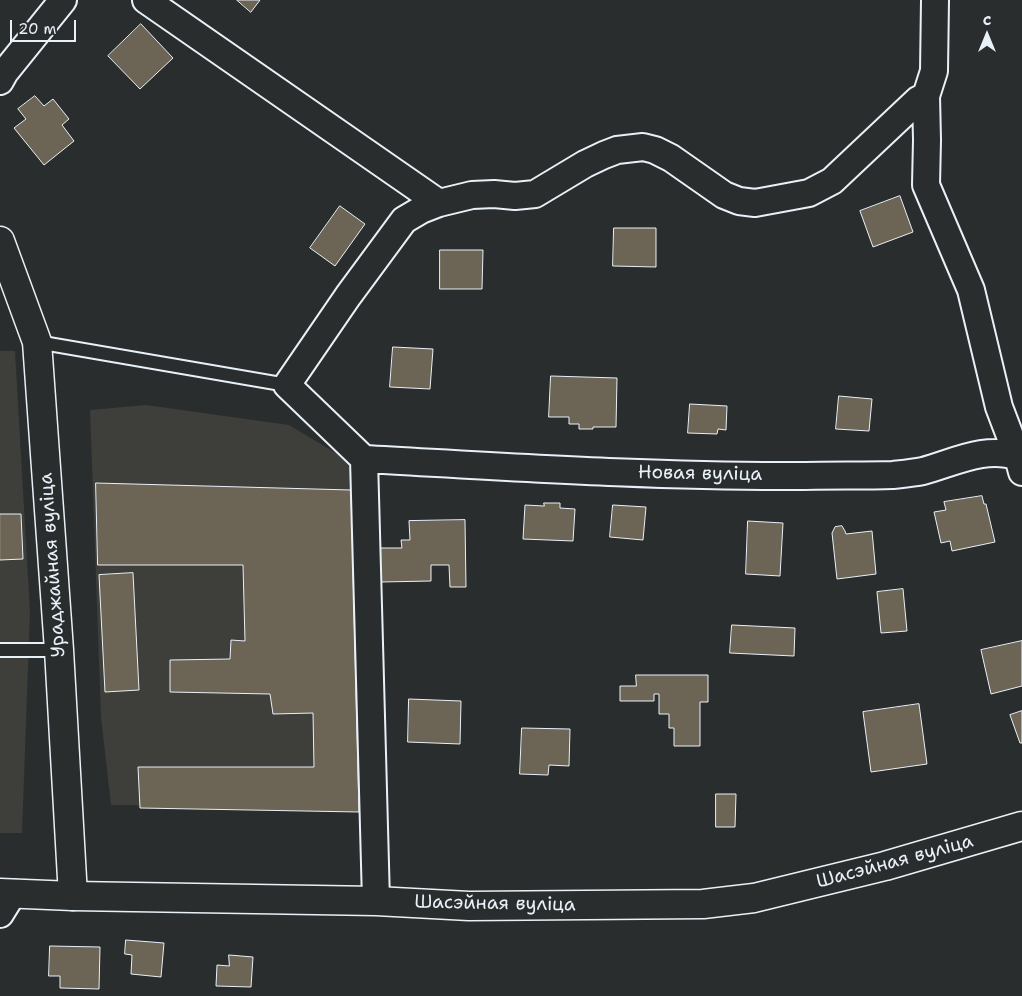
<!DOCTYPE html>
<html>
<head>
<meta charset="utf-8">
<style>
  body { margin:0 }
  #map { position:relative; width:1022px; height:996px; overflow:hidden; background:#2a2d2e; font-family:"Shantell Sans",sans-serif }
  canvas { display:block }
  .north { position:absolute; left:962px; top:10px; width:50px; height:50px; -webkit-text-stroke:4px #2a2d2e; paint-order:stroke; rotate:0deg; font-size:14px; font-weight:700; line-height:20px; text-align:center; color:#e8f1f8 }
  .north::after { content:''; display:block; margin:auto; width:18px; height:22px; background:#e8f1f8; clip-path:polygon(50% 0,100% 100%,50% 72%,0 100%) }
  .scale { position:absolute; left:10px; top:20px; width:66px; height:22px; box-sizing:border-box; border:2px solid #e8f1f8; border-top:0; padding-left:6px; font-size:15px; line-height:18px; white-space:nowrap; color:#e8f1f8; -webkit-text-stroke:4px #2a2d2e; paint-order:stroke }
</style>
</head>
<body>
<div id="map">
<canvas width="1022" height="996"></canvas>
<div class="north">С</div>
<div class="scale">20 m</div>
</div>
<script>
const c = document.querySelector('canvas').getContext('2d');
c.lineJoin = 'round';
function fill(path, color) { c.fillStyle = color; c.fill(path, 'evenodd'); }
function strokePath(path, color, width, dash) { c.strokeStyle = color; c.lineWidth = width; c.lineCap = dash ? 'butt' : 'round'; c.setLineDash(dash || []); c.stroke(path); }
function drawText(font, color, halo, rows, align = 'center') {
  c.font = font + ' "Shantell Sans",sans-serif'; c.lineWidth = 4; c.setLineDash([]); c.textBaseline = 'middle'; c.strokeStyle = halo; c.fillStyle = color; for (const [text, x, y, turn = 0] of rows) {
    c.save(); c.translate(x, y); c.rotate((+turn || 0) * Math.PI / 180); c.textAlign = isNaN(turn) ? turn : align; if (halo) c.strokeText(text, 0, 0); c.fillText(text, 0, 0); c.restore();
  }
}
fill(new Path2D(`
  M 0,351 L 15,351 L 30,612 L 22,833 L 0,833 Z
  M 146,405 L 289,425 L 361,468 L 359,808 L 111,805 L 101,717 L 90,410 Z`), '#3e3e3a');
const building = new Path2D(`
  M 237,0 L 260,0 L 251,12 Z
  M 141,24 L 173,58 L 140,89 L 108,56 Z
  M 35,96 L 44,106 L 53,99 L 69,119 L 62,125 L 74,141 L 44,165 L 14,128 L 26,119 L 18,109 Z
  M 900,196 L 913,232 L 873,247 L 860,211 Z
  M 340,206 L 365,224 L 335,266 L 310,248 Z
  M 614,228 L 656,228 L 656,267 L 613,266 Z
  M 440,250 L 483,250 L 482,289 L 440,289 Z
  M 393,347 L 433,349 L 430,389 L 390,387 Z
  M 551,376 L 617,378 L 616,427 L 593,427 L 593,429 L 579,429 L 579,424 L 569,424 L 569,417 L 549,417 Z
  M 839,396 L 872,399 L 869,431 L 836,429 Z
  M 690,404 L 727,406 L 726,430 L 718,429 L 717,434 L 688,433 Z
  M 96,483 L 351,490 L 359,812 L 140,808 L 138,767 L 314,767 L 313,713 L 273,714 L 270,694 L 170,692 L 170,660 L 230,659 L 231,640 L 245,641 L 243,565 L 98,565 Z
  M 982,496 L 984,504 L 986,504 L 995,542 L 952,551 L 950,541 L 941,543 L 934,512 L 946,510 L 944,502 Z
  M 544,503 L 560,503 L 560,508 L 575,509 L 573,541 L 523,539 L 525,505 L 544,506 Z
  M 613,505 L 646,507 L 643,540 L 610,537 Z
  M 0,514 L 21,514 L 23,559 L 0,560 Z
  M 465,520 L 466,587 L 450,587 L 449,565 L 431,565 L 431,581 L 381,582 L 380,548 L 402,548 L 401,540 L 410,540 L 409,521 Z
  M 748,521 L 783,523 L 780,576 L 746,574 Z
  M 842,526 L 845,531 L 846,534 L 872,531 L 876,574 L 837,579 L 832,533 L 835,527 Z
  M 133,573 L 139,690 L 105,692 L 99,575 Z
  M 903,589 L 907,631 L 881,633 L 877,592 Z
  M 732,625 L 795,628 L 794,656 L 730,653 Z
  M 1022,641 L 1022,686 L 991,694 L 981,650 Z
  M 636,675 L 708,675 L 708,702 L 700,702 L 700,746 L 674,746 L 674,728 L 669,728 L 669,714 L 659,714 L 659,694 L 654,694 L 654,701 L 620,701 L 620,686 L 636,686 Z
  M 409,699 L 461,701 L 460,744 L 408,742 Z
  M 919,704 L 927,764 L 871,772 L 863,712 Z
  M 1022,711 L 1022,743 L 1020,743 L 1010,715 Z
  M 522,728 L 570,729 L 569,766 L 549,765 L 548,775 L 520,774 Z
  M 716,794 L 736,794 L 735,827 L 716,827 Z
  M 126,940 L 164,943 L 161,977 L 131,974 L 132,955 L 125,954 Z
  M 50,946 L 100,947 L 99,989 L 60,988 L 60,976 L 49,976 Z
  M 229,955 L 253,957 L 251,987 L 216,986 L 217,965 L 229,966 Z`);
fill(building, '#6c6555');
strokePath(building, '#e8f1f8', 1);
const service = new Path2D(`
  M 37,342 L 287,385
  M 0,650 L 59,650`);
const minor = new Path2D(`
  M 146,0 L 439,203
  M 935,0 L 934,71 L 926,96 L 927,140 L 926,185 L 971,290 L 999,407 L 1018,457
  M 0,81 L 5,72 L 63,0
  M 364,459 C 510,467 656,477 802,476 C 832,475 863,476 893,475 C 902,474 913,473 923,471 C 953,463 986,445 1018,457 L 1022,472
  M 376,901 L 364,459 L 287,385 L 348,296 L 404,220 L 421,210 L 439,203 L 472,195 L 494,194 L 515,196 L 535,194 L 585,164 L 604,155 L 617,150 L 643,147 L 655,150 L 671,158 L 724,195 L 739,201 L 755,203 L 809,193 L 832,181 L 918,100 L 926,96
  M 0,914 L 13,893`);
const tertiary = new Path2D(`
  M 0,241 L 37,342 L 59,650 L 73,896`);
const secondary = new Path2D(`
  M 0,893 L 73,896 L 376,901 L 469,906 L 703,904 L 754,898 L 885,866 L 1022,826`);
strokePath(service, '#e8f1f8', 16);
strokePath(minor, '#e8f1f8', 30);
strokePath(tertiary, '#e8f1f8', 31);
strokePath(secondary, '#e8f1f8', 31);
strokePath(service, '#2a2d2e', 12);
strokePath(minor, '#2a2d2e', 26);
strokePath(tertiary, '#2a2d2e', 28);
strokePath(secondary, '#2a2d2e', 28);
drawText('19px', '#e8f1f8', '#2a2d2e', [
  ["Новая вуліца",700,474,1],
  ["Ураджайная вуліца",53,565,-94],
  ["Шасэйная вуліца",895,862,-15],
  ["Шасэйная вуліца",495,904,1]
]);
</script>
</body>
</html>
